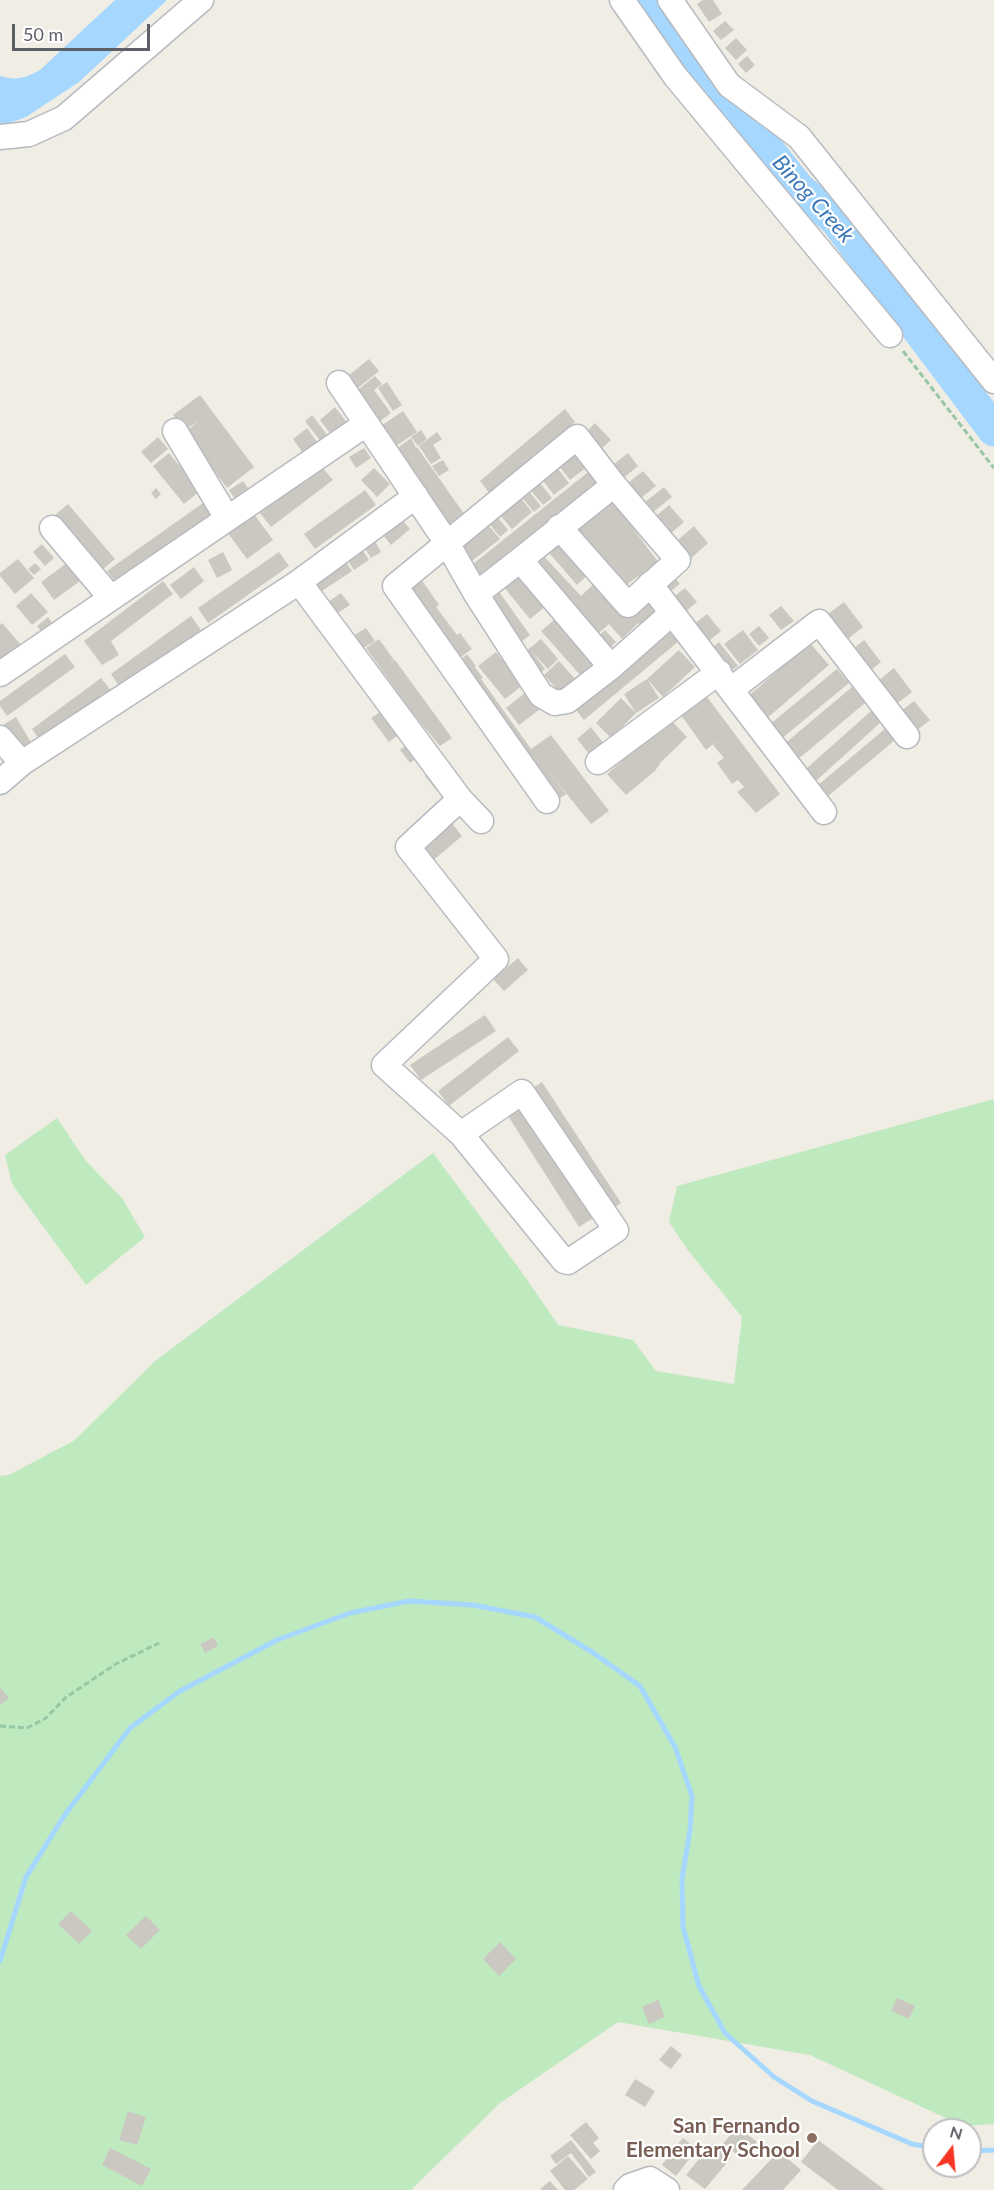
<!DOCTYPE html>
<html>
<head>
<meta charset="utf-8">
<style>
  body { margin:0 }
  #map { position:relative; width:994px; height:2190px; overflow:hidden; background:#f0ede4; font-family:Lato,sans-serif }
  canvas { display:block }
  .north { position:absolute; left:922px; top:2118px; width:60px; height:60px; box-sizing:border-box; background:#fff; border:2px solid #bebfc2; border-radius:50%; rotate:16deg; font-size:16px; font-weight:700; line-height:24px; text-align:center; color:#5c6066 }
  .north::after { content:''; display:block; margin:auto; width:21px; height:27px; background:#f63624; clip-path:polygon(50% 0,100% 100%,50% 72%,0 100%) }
  .scale { position:absolute; left:12px; top:24px; width:138px; height:27px; box-sizing:border-box; border:3px solid #5c6066; border-top:0; padding-left:8px; font-size:18px; line-height:21px; white-space:nowrap; color:#5c6066; -webkit-text-stroke:4px #fff; paint-order:stroke }
</style>
</head>
<body>
<div id="map">
<canvas width="994" height="2190"></canvas>
<div class="north">N</div>
<div class="scale">50 m</div>
</div>
<script>
const c = document.querySelector('canvas').getContext('2d');
c.lineJoin = 'round';
function fill(path, color) { c.fillStyle = color; c.fill(path, 'evenodd'); }
function strokePath(path, color, width, dash) { c.strokeStyle = color; c.lineWidth = width; c.lineCap = dash ? 'butt' : 'round'; c.setLineDash(dash || []); c.stroke(path); }
function drawText(font, color, halo, rows, align = 'center') {
  c.font = font + ' Lato,sans-serif'; c.lineWidth = 4.5; c.setLineDash([]); c.textBaseline = 'middle'; c.strokeStyle = halo; c.fillStyle = color; for (const [text, x, y, turn = 0] of rows) {
    c.save(); c.translate(x, y); c.rotate((+turn || 0) * Math.PI / 180); c.textAlign = isNaN(turn) ? turn : align; if (halo) c.strokeText(text, 0, 0); c.fillText(text, 0, 0); c.restore();
  }
}
fill(new Path2D(`
  M 994,1099 L 994,2124 L 963,2126 L 810,2055 L 618,2022 L 500,2103 L 411,2190 L 0,2190 L 0,1476 L 9,1475 L 75,1440 L 155,1361 L 433,1153 L 521,1271 L 558,1325 L 633,1340 L 656,1371 L 734,1384 L 742,1317 L 687,1249 L 669,1222 L 677,1186 Z
  M 57,1118 L 85,1160 L 122,1198 L 145,1237 L 86,1285 L 12,1184 L 5,1155 Z`), '#bfe9bf');
fill(new Path2D(`
  M 115,0 L 167,0 L 79,82 L 26,117 L 7,124 L 0,124 L 0,76 C 16,81 26,78 40,70 Z`), '#a5d7ff');
strokePath(new Path2D(`
  M 0,1961 L 26,1877 L 64,1816 L 130,1728 L 180,1691 L 277,1640 L 350,1613 L 409,1601 L 473,1605 L 535,1617 L 592,1652 L 640,1686 L 675,1747 L 692,1796 L 690,1830 L 682,1879 L 683,1927 L 699,1986 L 725,2033 L 774,2077 L 812,2101 L 912,2144 L 934,2148
  M 970,2151 L 994,2150`), '#a5d7ff', 5);
strokePath(new Path2D(`
  M 650,0 L 798,188 L 836,220 L 994,430`), '#a5d7ff', 33);
fill(new Path2D(`
  M 703,0 L 713,0 L 722,14 L 709,22 L 697,4 Z
  M 725,21 L 734,30 L 721,40 L 713,31 Z
  M 736,38 L 747,50 L 736,60 L 725,48 Z
  M 747,56 L 755,65 L 746,73 L 738,64 Z
  M 369,359 L 379,371 L 353,392 L 343,380 Z
  M 375,376 L 382,384 L 374,390 L 391,413 L 375,425 L 354,393 Z
  M 387,382 L 402,405 L 393,411 L 378,388 Z
  M 200,395 L 254,467 L 227,488 L 186,432 L 198,421 L 185,430 L 173,415 Z
  M 335,407 L 348,424 L 332,436 L 320,420 Z
  M 565,409 L 575,422 L 490,494 L 480,481 Z
  M 403,411 L 417,432 L 388,451 L 375,430 Z
  M 312,415 L 328,436 L 321,442 L 305,421 Z
  M 595,423 L 611,440 L 600,450 L 585,433 Z
  M 307,428 L 317,442 L 303,453 L 293,439 Z
  M 421,430 L 427,439 L 418,446 L 411,437 Z
  M 437,432 L 442,439 L 433,445 L 441,458 L 431,464 L 419,446 Z
  M 158,437 L 168,449 L 151,463 L 141,452 Z
  M 411,438 L 416,448 L 417,447 L 467,518 L 451,529 L 395,450 Z
  M 364,448 L 371,458 L 356,468 L 349,457 Z
  M 573,450 L 587,467 L 570,480 L 557,463 Z
  M 169,453 L 200,491 L 184,504 L 153,466 Z
  M 628,453 L 638,466 L 620,481 L 609,468 Z
  M 443,460 L 449,470 L 439,476 L 432,466 Z
  M 555,465 L 569,483 L 554,495 L 540,477 Z
  M 322,467 L 333,480 L 271,527 L 260,513 Z
  M 374,468 L 390,484 L 377,497 L 361,480 Z
  M 592,469 L 602,482 L 479,580 L 468,568 Z
  M 643,471 L 656,486 L 641,498 L 629,482 Z
  M 536,478 L 552,498 L 543,505 L 527,486 Z
  M 243,481 L 250,491 L 236,500 L 229,490 Z
  M 664,487 L 672,497 L 648,516 L 640,506 Z
  M 156,488 L 161,494 L 156,499 L 151,493 Z
  M 527,489 L 541,506 L 534,512 L 520,495 Z
  M 365,490 L 376,505 L 315,549 L 304,534 Z
  M 520,497 L 532,512 L 512,529 L 499,514 Z
  M 610,497 L 658,562 L 619,590 L 571,526 Z
  M 203,503 L 212,516 L 117,584 L 107,571 Z
  M 68,504 L 115,559 L 102,570 L 55,515 Z
  M 669,505 L 684,522 L 664,539 L 649,522 Z
  M 253,513 L 273,540 L 247,559 L 227,532 Z
  M 496,515 L 508,530 L 500,537 L 488,522 Z
  M 399,516 L 410,529 L 391,545 L 380,531 Z
  M 489,526 L 500,539 L 468,564 L 457,551 Z
  M 694,526 L 708,543 L 687,562 L 672,545 Z
  M 557,534 L 592,571 L 577,585 L 544,547 Z
  M 372,536 L 381,552 L 371,558 L 361,542 Z
  M 358,543 L 369,560 L 354,570 L 343,552 Z
  M 42,544 L 54,558 L 45,566 L 33,552 Z
  M 537,549 L 581,596 L 597,581 L 644,595 L 660,613 L 644,629 L 638,623 L 622,639 L 609,624 L 593,638 L 533,570 Z
  M 223,552 L 232,570 L 217,578 L 208,560 Z
  M 279,552 L 289,566 L 208,623 L 198,608 Z
  M 341,555 L 352,571 L 319,593 L 308,577 Z
  M 18,559 L 34,578 L 15,594 L 0,576 L 0,573 Z
  M 35,563 L 41,569 L 34,575 L 28,569 Z
  M 67,563 L 80,581 L 54,600 L 41,582 Z
  M 194,567 L 204,581 L 181,599 L 170,585 Z
  M 519,573 L 546,606 L 530,619 L 503,586 Z
  M 671,573 L 680,584 L 663,597 Z
  M 421,579 L 439,605 L 436,607 L 457,635 L 460,633 L 472,649 L 455,661 L 404,591 Z
  M 163,581 L 173,594 L 111,641 L 119,655 L 102,665 L 84,641 Z
  M 685,588 L 697,602 L 680,616 L 668,601 Z
  M 497,589 L 530,635 L 518,644 L 486,597 Z
  M 31,593 L 48,612 L 32,625 L 16,606 Z
  M 341,593 L 350,605 L 336,614 L 328,602 Z
  M 844,602 L 863,627 L 844,642 L 824,617 Z
  M 781,606 L 794,621 L 781,630 L 769,615 Z
  M 707,614 L 721,631 L 704,645 L 690,627 Z
  M 191,616 L 201,630 L 121,689 L 111,674 Z
  M 48,617 L 56,628 L 45,637 L 37,626 Z
  M 554,620 L 595,666 L 582,677 L 541,631 Z
  M 2,623 L 23,647 L 0,666 L 0,625 Z
  M 667,626 L 679,641 L 584,720 L 572,705 Z
  M 759,626 L 769,638 L 759,646 L 749,634 Z
  M 366,628 L 375,641 L 362,649 L 353,636 Z
  M 605,630 L 616,642 L 604,654 L 592,642 Z
  M 743,630 L 758,650 L 740,664 L 724,644 Z
  M 379,639 L 394,660 L 389,664 L 395,660 L 452,738 L 440,746 L 414,715 L 366,648 Z
  M 541,639 L 558,659 L 548,669 L 532,652 L 545,669 L 536,677 L 520,656 Z
  M 864,640 L 881,662 L 865,675 L 848,653 Z
  M 719,642 L 738,666 L 727,673 L 709,650 Z
  M 810,643 L 829,665 L 765,720 L 746,698 Z
  M 679,650 L 695,667 L 663,697 L 647,679 Z
  M 496,652 L 523,685 L 505,699 L 478,666 Z
  M 65,654 L 75,667 L 7,716 L 0,706 L 0,701 Z
  M 467,654 L 476,666 L 475,667 L 483,678 L 481,679 L 531,749 L 551,735 L 609,811 L 591,824 L 549,772 L 566,794 L 552,804 L 455,665 Z
  M 559,661 L 576,680 L 561,694 L 544,675 Z
  M 894,668 L 912,692 L 895,705 L 877,682 Z
  M 837,669 L 849,683 L 781,739 L 769,725 Z
  M 101,678 L 113,693 L 43,744 L 32,729 Z
  M 647,679 L 659,698 L 636,713 L 611,738 L 596,723 L 621,698 L 636,713 L 624,694 Z
  M 852,687 L 865,703 L 796,761 L 783,745 Z
  M 526,692 L 540,709 L 519,725 L 506,708 Z
  M 704,693 L 780,794 L 756,813 L 737,792 L 744,787 L 738,780 L 732,784 L 717,763 L 724,758 L 713,745 L 720,739 L 706,750 L 678,711 Z
  M 914,701 L 930,720 L 916,731 L 901,711 Z
  M 871,711 L 881,722 L 816,781 L 806,769 Z
  M 380,712 L 398,735 L 389,742 L 371,718 Z
  M 16,717 L 32,744 L 19,752 L 3,725 Z
  M 670,719 L 687,737 L 661,762 L 655,771 L 626,795 L 607,774 Z
  M 591,727 L 604,744 L 590,755 L 577,739 Z
  M 886,728 L 895,740 L 827,797 L 817,786 Z
  M 409,743 L 419,756 L 410,763 L 400,750 Z
  M 433,768 L 446,784 L 437,791 L 425,776 Z
  M 451,822 L 462,836 L 430,863 L 418,849 Z
  M 518,958 L 528,970 L 504,991 L 493,979 Z
  M 485,1015 L 496,1031 L 421,1080 L 410,1065 Z
  M 508,1037 L 519,1051 L 449,1106 L 438,1091 Z
  M 542,1082 L 621,1203 L 609,1211 L 530,1090 Z
  M 521,1096 L 598,1215 L 579,1227 L 503,1108 Z
  M 214,1637 L 218,1646 L 205,1653 L 200,1644 Z
  M 0,1687 L 9,1698 L 0,1705 Z
  M 71,1911 L 92,1931 L 79,1944 L 58,1924 Z
  M 146,1916 L 160,1930 L 141,1949 L 126,1935 Z
  M 500,1942 L 516,1959 L 499,1976 L 483,1959 Z
  M 897,1998 L 915,2006 L 909,2019 L 891,2011 Z
  M 658,2000 L 665,2017 L 649,2024 L 642,2007 Z
  M 671,2046 L 682,2055 L 671,2069 L 659,2060 Z
  M 635,2079 L 655,2091 L 645,2107 L 625,2095 Z
  M 128,2111 L 146,2117 L 137,2145 L 119,2140 Z
  M 586,2122 L 599,2138 L 593,2143 L 600,2151 L 591,2159 L 570,2135 Z
  M 737,2126 L 757,2142 L 743,2159 L 723,2144 Z
  M 683,2138 L 697,2149 L 676,2176 L 662,2165 Z
  M 571,2140 L 596,2172 L 589,2177 L 571,2153 L 556,2164 L 550,2156 Z
  M 818,2140 L 885,2190 L 838,2190 L 801,2162 Z
  M 712,2143 L 731,2158 L 705,2189 L 686,2175 Z
  M 110,2148 L 151,2169 L 142,2186 L 102,2165 Z
  M 779,2151 L 801,2170 L 783,2190 L 742,2190 Z
  M 568,2156 L 588,2179 L 574,2190 L 565,2190 L 550,2171 Z
  M 550,2181 L 558,2190 L 542,2190 L 540,2189 Z`), '#cbc8c1');
const minor = new Path2D(`
  M 622,0 L 675,76 L 890,335
  M 670,0 L 729,85 L 799,137 L 994,381
  M 0,137 L 29,134 L 64,118 L 201,0
  M 339,383 L 447,543 L 476,594 L 541,695 L 555,703 L 567,701 L 611,667 L 671,614
  M 175,431 L 227,518
  M 52,528 L 111,598
  M 521,561 L 611,667
  M 299,582 L 460,799 L 481,821
  M 650,584 L 824,812
  M 476,594 C 523,559 568,521 614,485
  M 0,674 L 366,424
  M 732,689 L 819,622 L 907,736
  M 0,738 L 22,763 L 299,582 L 416,496
  M 598,762 L 719,672
  M 0,782 L 22,763
  M 460,799 L 408,847 L 496,959 L 384,1065 L 461,1134 L 522,1092 L 616,1230 L 568,1262 L 564,1261 L 461,1134
  M 547,801 L 395,586 L 577,437 L 614,485 L 678,560 L 628,605 L 559,527
  M 626,2190 L 630,2186 L 650,2179 L 667,2190`);
strokePath(minor, '#b7babf', 27);
strokePath(new Path2D(`
  M 903,351 L 994,468
  M 0,1726 L 27,1728 L 46,1718 L 65,1698 L 116,1664 L 159,1643`), '#96c8a5', 3, [6, 3]);
strokePath(minor, '#fff', 24);
for (const [x, y, r, color] of [
  [812,2138,6,"#8d6e63"]
]) { const dot = new Path2D(); dot.arc(x, y, r, 0, 2 * Math.PI); c.fillStyle = color; c.fill(dot); strokePath(dot, '#fff', 2); }
drawText('bold 21px', '#785e54', '#fff', [
  ["San Fernando",800,2126],
  ["Elementary School",800,2150]
], 'right');
drawText('italic 22px', '#3a77b9', '#fff', [
  ["Binog Creek",813,199,48]
]);
</script>
</body>
</html>
